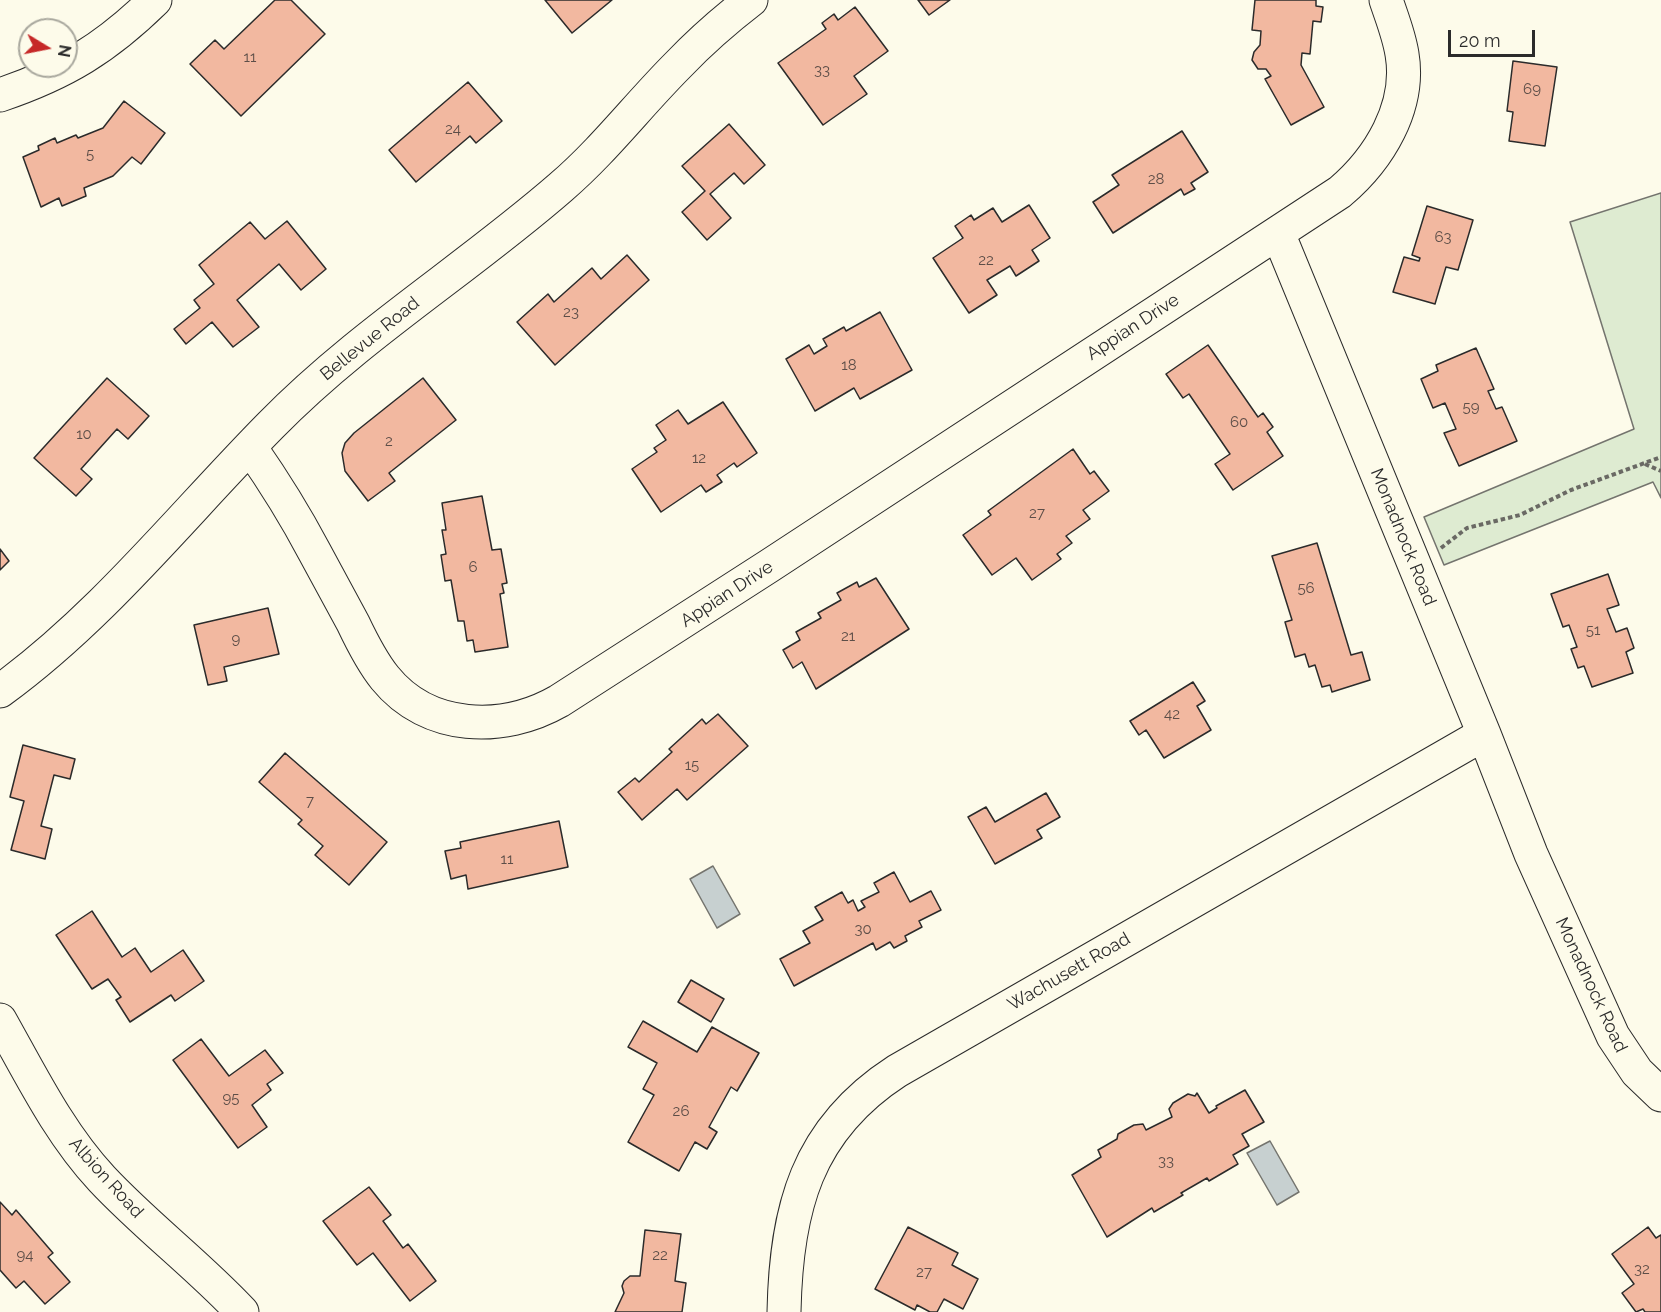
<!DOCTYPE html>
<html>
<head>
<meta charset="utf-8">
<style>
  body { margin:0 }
  #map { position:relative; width:1661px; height:1312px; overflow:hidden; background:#fdfbea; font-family:Raleway,sans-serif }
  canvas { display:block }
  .north { position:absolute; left:18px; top:18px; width:60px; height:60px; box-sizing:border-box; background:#fdfbea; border:2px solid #a9a89e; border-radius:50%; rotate:100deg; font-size:16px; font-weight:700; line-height:24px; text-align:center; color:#2b2b2b }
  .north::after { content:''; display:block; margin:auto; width:21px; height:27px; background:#c62828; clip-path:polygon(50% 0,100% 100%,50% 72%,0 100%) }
  .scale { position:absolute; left:1448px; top:30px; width:87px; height:27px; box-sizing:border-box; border:3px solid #2b2b2b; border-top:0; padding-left:8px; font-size:18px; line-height:21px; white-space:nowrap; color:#2b2b2b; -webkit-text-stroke:4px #fdfbea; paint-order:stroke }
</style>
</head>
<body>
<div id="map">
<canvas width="1661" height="1312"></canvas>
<div class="north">N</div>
<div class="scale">20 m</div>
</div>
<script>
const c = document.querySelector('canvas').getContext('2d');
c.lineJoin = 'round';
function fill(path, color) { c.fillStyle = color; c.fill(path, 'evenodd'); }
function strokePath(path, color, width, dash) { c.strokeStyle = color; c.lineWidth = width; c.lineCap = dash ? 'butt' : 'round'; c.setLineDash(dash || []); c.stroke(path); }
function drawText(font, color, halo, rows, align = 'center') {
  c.font = font + ' Raleway,sans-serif'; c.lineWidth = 4.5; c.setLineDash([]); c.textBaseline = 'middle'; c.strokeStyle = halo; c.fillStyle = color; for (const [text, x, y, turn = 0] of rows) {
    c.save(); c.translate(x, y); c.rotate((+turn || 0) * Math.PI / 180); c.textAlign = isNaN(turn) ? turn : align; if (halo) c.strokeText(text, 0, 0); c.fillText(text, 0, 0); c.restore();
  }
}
const green = new Path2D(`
  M 1661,193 L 1661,498 L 1653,482 L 1444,565 L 1424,517 L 1634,429 L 1570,222 Z`);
fill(green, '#deebd1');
strokePath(green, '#74746e', 1.5);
const water = new Path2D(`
  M 713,866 L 740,914 L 717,928 L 690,879 Z
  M 1270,1141 L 1299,1192 L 1277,1205 L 1247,1153 Z`);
fill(water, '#c7d0d0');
strokePath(water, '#74746e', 1.5);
const building = new Path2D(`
  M 275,0 L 291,0 L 325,34 L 241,116 L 190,64 L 215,40 L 224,49 Z
  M 545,0 L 612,0 L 572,33 Z
  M 918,0 L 950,0 L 929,15 Z
  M 1255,0 L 1316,0 L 1316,6 L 1323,7 L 1321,22 L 1313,21 L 1310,54 L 1302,53 L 1301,65 L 1324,107 L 1291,125 L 1265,79 L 1271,76 L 1266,69 L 1258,69 L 1252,60 L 1254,52 L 1260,45 L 1261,31 L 1252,30 Z
  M 855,7 L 888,51 L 854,76 L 867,94 L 823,125 L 778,63 L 826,29 L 822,23 L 834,14 L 838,20 Z
  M 1513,61 L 1557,67 L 1545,146 L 1509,141 L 1513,112 L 1507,111 Z
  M 468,82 L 502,121 L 476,143 L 470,136 L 416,182 L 389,150 Z
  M 124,101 L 165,133 L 141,164 L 132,157 L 113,176 L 84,188 L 86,196 L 62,206 L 59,198 L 41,207 L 23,157 L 39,150 L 38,146 L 55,138 L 57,143 L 76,135 L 78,138 L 103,128 Z
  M 729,124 L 765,165 L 744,184 L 734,173 L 710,194 L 731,218 L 707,240 L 682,212 L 705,191 L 682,166 Z
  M 1182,131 L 1208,172 L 1191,183 L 1195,189 L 1184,195 L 1181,189 L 1113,233 L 1093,202 L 1119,185 L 1112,175 Z
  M 1029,205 L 1050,238 L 1032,250 L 1039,261 L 1016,276 L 1010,266 L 987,280 L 997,295 L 969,313 L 933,258 L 963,238 L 955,226 L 971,215 L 974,220 L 993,208 L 1002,222 Z
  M 1427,206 L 1473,220 L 1458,270 L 1446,267 L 1435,304 L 1393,292 L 1404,257 L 1419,261 L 1420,258 L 1412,255 Z
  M 287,221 L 326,269 L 301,290 L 279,264 L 237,300 L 259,327 L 233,347 L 212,322 L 186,344 L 174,329 L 200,308 L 194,300 L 214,284 L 199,265 L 250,222 L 265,239 Z
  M 627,255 L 649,280 L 555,365 L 517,322 L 548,294 L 554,302 L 592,268 L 601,279 Z
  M 880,312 L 912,370 L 860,399 L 854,388 L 815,411 L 786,359 L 809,345 L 814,354 L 827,346 L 823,339 L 844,327 L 846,331 Z
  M 1208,345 L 1258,417 L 1263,413 L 1273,427 L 1267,432 L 1283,456 L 1233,490 L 1215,464 L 1230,454 L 1189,394 L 1183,398 L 1166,374 Z
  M 1476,348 L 1494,389 L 1488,391 L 1496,409 L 1502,407 L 1517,441 L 1459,466 L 1444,433 L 1456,429 L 1445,403 L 1433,408 L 1421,379 L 1438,371 L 1436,365 Z
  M 107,378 L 149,416 L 128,439 L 117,429 L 81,469 L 92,479 L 76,496 L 34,458 Z
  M 423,378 L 456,420 L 389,473 L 395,481 L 368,501 L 345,471 L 342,453 L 345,443 L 354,433 Z
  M 723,402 L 757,453 L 737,467 L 734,463 L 717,475 L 722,482 L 706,492 L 701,485 L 661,512 L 632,469 L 657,452 L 654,448 L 666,440 L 656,425 L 678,410 L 688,424 Z
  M 1073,449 L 1090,474 L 1094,471 L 1109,491 L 1083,510 L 1090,519 L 1066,536 L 1072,543 L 1057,554 L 1061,559 L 1032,580 L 1016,558 L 992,575 L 963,535 L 991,515 L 988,511 Z
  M 482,496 L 492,550 L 501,549 L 507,583 L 502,584 L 504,593 L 500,594 L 508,647 L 475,652 L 473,640 L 467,641 L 464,621 L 458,621 L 451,580 L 445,581 L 441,555 L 446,554 L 442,530 L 446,530 L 442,503 Z
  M 1317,543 L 1351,655 L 1362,652 L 1370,680 L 1332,692 L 1330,685 L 1322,687 L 1315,665 L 1309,667 L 1305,654 L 1295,657 L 1285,622 L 1292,620 L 1272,556 Z
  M 0,549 L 9,561 L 0,570 Z
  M 1608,574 L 1619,605 L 1607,609 L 1616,632 L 1627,628 L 1634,648 L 1626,652 L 1633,673 L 1592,687 L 1584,666 L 1578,668 L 1571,649 L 1577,647 L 1569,625 L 1563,627 L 1551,594 Z
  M 876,578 L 909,629 L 816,689 L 802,662 L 793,668 L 783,650 L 800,640 L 796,632 L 821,618 L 818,613 L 841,600 L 837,593 L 857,582 L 859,587 Z
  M 268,608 L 279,654 L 224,667 L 227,681 L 208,685 L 194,625 Z
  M 1193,682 L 1205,701 L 1197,706 L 1211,730 L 1164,758 L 1146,730 L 1139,735 L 1130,721 Z
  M 718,714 L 748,746 L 687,800 L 677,789 L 642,820 L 618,792 L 635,778 L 639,782 L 672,752 L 669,749 L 702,719 L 706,724 Z
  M 23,745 L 75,759 L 70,779 L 54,775 L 41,826 L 52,829 L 45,859 L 11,850 L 24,801 L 10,797 Z
  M 285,753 L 387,842 L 349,885 L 315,855 L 323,846 L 298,824 L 302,820 L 259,782 Z
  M 1046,793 L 1060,817 L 1037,830 L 1042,838 L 995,864 L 968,817 L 986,807 L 995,822 Z
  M 559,821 L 568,867 L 468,889 L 466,875 L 451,879 L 445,851 L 461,848 L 460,842 Z
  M 894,872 L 910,902 L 931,891 L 941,910 L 919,921 L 922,927 L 905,936 L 907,941 L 894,948 L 890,942 L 876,950 L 873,943 L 794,986 L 780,959 L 810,943 L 803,931 L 823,920 L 815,907 L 842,892 L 848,903 L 853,900 L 858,911 L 865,907 L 861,901 L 879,892 L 874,883 Z
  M 92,911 L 122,957 L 135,948 L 151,972 L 183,950 L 204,981 L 175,1001 L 171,995 L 130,1022 L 116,1000 L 121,997 L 108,979 L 92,989 L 56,935 Z
  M 691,980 L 724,999 L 711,1022 L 678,1002 Z
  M 643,1021 L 697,1052 L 712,1027 L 759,1053 L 737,1091 L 731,1087 L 709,1127 L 717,1132 L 707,1149 L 695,1142 L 679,1171 L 628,1142 L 654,1095 L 643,1089 L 657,1063 L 628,1047 Z
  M 201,1039 L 229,1076 L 265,1050 L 283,1073 L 267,1084 L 271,1090 L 252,1105 L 267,1127 L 238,1148 L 173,1060 Z
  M 1245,1090 L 1264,1122 L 1242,1134 L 1249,1146 L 1233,1155 L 1238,1164 L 1209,1181 L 1207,1178 L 1181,1193 L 1183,1195 L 1154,1212 L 1152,1208 L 1107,1237 L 1072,1175 L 1101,1157 L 1098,1150 L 1117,1139 L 1118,1134 L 1134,1125 L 1143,1124 L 1146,1130 L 1172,1117 L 1169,1109 L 1173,1103 L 1188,1094 L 1195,1096 L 1197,1093 L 1209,1113 L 1217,1108 L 1216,1106 Z
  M 369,1187 L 391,1215 L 383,1221 L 403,1248 L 408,1244 L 436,1281 L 410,1301 L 373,1253 L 357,1265 L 323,1221 Z
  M 0,1202 L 12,1215 L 16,1210 L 53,1253 L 48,1257 L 70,1282 L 45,1304 L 24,1281 L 16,1288 L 0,1270 Z
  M 908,1227 L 958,1253 L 952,1265 L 978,1279 L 963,1309 L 944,1299 L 937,1312 L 930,1312 L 917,1305 L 915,1310 L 875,1289 Z
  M 1648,1227 L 1656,1238 L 1661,1235 L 1661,1312 L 1645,1312 L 1643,1309 L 1636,1312 L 1622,1293 L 1634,1284 L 1612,1254 Z
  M 645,1230 L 681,1234 L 675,1281 L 686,1283 L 682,1312 L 615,1312 L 624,1293 L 622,1286 L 624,1281 L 630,1276 L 640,1276 Z`);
fill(building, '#f2b8a0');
strokePath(building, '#2b2b2b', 1.5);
const minor = new Path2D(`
  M 0,95 C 65,73 106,48 155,0
  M 1278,233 L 1484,734 L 1531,854 L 1613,1036 L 1637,1072 L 1661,1095
  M 250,447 C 273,480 295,515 314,551 C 327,575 340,599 353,623 C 362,642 372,662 385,678 C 428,731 503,733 559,701 L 769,566 L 1340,192 C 1379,159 1411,107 1402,54 C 1399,35 1392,18 1386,0
  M 0,691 C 103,616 182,515 271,425 C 359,335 467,269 561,187 C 604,150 638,105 678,65 C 701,41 725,20 751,0
  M 0,1020 C 31,1075 59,1133 102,1179 C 146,1226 198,1265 242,1312
  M 784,1312 C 786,1210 806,1130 897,1071 L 1484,734`);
strokePath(minor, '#2b2b2b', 35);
strokePath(new Path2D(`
  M 1645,464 L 1661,471
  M 1441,548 L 1467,528 L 1520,515 L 1571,490 L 1661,457`), '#6a6964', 4, [4.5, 3]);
strokePath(minor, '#fdfbea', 33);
drawText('15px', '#5d4e48', null, [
  ["11",250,57],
  ["33",822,70],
  ["69",1532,89],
  ["24",453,129],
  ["5",90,154],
  ["28",1156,179],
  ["63",1443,237],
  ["22",986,260],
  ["23",571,312],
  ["18",849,365],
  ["59",1471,407],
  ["60",1239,422],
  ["10",84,434],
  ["2",389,441],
  ["12",699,458],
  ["27",1037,513],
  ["6",473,567],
  ["56",1306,588],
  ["51",1593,630],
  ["21",848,636],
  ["9",236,639],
  ["42",1172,714],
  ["15",692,765],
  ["7",310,801],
  ["11",507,859],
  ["30",863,929],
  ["95",231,1098],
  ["26",681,1111],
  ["33",1166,1161],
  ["94",25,1255],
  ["22",660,1255],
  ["32",1642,1269],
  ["27",924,1272]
]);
drawText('18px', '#2b2b2b', '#fdfbea', [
  ["Appian Drive",1133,327,-33],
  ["Bellevue Road",370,339,-39],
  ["Monadnock Road",1403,537,68],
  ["Appian Drive",727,594,-33],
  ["Wachusett Road",1069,972,-30],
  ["Monadnock Road",1591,985,65],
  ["Albion Road",106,1178,48]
]);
</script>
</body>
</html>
